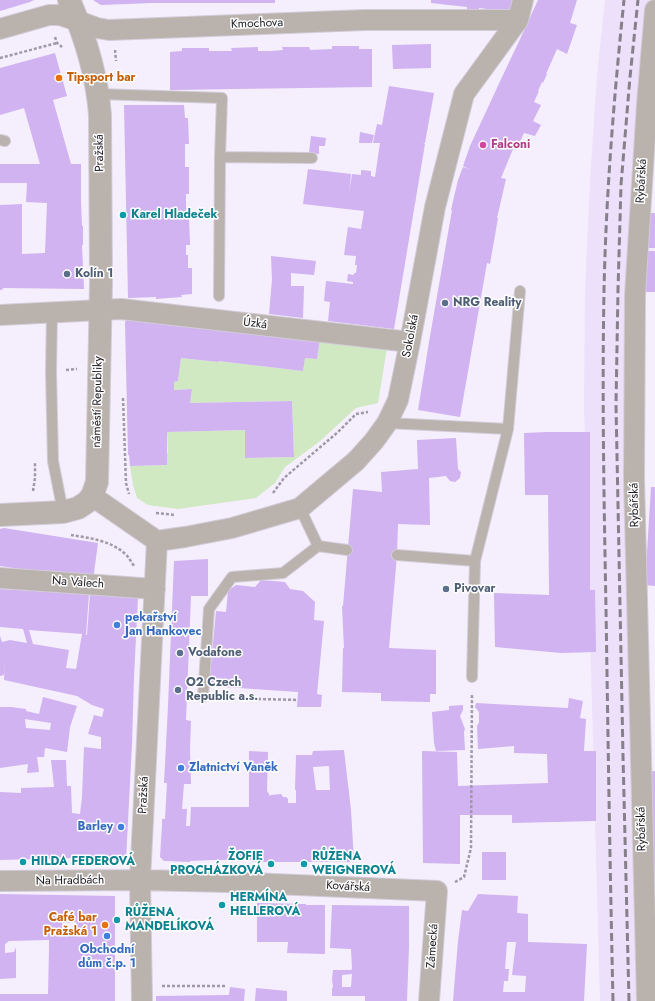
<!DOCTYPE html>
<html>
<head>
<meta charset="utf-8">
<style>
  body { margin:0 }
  canvas { display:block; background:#f5eefd }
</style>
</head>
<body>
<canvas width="655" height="1001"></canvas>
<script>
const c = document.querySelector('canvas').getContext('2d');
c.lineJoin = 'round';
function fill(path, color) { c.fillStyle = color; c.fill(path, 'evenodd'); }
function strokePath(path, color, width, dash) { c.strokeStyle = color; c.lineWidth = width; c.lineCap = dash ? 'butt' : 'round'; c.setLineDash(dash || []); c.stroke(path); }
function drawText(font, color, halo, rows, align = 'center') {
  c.font = font + ' Jost,sans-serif'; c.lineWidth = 3; c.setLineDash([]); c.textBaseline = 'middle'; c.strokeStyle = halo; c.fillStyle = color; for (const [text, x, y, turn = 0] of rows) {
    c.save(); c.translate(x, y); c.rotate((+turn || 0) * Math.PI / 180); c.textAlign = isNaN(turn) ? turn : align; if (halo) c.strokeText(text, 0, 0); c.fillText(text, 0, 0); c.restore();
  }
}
fill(new Path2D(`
  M 605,0 L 655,0 L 655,36 L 643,185 L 638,1001 L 600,1001 L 584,406 L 585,290 L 590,182 L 597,76 Z`), '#ece0fa');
fill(new Path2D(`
  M 320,339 L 387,348 L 378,403 L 356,408 L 319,442 L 285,467 L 275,483 L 256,498 L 178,509 L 148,505 L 137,498 L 133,485 L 130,466 L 167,465 L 166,453 L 168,453 L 167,432 L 245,430 L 246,458 L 294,457 L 292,401 L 190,403 L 192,389 L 174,390 L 174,382 L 178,381 L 181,358 L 218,362 L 218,361 L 303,371 L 305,358 L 317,359 Z`), '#d1e9c2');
fill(new Path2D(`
  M 0,0 L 34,0 L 30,2 L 0,11 Z
  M 93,0 L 275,0 L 275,3 L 152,3 L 101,5 Z
  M 431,0 L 515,0 L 512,12 L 479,8 L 479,10 L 467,9 L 467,7 L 431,3 Z
  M 538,0 L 577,0 L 570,23 L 577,25 L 567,54 L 557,49 L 546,74 L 547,74 L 543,83 L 542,82 L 538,91 L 539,91 L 534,102 L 541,105 L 533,121 L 541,125 L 535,136 L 524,133 L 519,144 L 516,142 L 501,178 L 506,179 L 497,218 L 498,218 L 490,264 L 487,263 L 460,417 L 418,410 L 429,342 L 452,210 L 451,210 L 454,197 L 458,180 L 463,167 L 469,169 L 463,166 L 470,146 L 503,75 L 521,37 Z
  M 431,44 L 431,68 L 393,69 L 392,45 Z
  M 332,46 L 359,46 L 359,49 L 372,49 L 372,87 L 170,90 L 170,52 L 182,51 L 182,48 L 209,48 L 209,51 L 232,51 L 231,48 L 258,47 L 258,51 L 271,51 L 283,50 L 282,47 L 309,47 L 310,50 L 332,49 Z
  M 55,53 L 67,96 L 53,100 L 71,164 L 81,164 L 81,202 L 82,226 L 83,226 L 83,245 L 82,245 L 84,289 L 4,288 L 2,289 L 2,290 L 0,290 L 0,205 L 22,204 L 22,254 L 45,253 L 47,203 L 26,202 L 27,183 L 0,183 L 0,164 L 40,164 L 24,108 L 0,115 L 0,68 Z
  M 389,86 L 434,93 L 425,143 L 423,143 L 425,144 L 394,329 L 328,321 L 330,302 L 324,301 L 326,281 L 353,284 L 353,282 L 347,281 L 348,274 L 354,275 L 354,273 L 356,273 L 357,265 L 355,265 L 356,256 L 344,255 L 348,227 L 361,229 L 364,211 L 303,204 L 308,169 L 351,174 L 349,193 L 352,174 L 361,175 L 361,170 L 371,171 L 371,176 L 375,177 L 380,143 L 373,143 L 377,124 L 382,125 Z
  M 124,105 L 184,105 L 185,118 L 188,118 L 189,144 L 185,144 L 185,167 L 189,167 L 189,194 L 186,194 L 186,218 L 189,218 L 190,245 L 186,245 L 186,255 L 188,255 L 188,268 L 192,268 L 192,294 L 181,295 L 182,297 L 156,299 L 156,297 L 128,298 Z
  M 360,132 L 374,135 L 372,143 L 359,143 Z
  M 311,136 L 326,138 L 325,146 L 319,146 L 319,154 L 309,153 Z
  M 646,213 L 655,213 L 655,248 L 645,248 Z
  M 645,251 L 655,251 L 655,292 L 645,292 Z
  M 271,256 L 316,261 L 314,275 L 291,273 L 291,286 L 304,286 L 303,318 L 269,314 L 272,280 Z
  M 127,319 L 320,339 L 317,359 L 305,358 L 303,371 L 218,361 L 218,362 L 181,358 L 178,381 L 174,382 L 174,390 L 192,389 L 190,403 L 292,401 L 294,457 L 245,458 L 245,430 L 167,432 L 167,465 L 130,466 L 129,455 L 128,455 L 125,322 Z
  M 547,432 L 590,432 L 590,590 L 595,590 L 596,652 L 561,653 L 495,647 L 494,593 L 549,595 L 549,590 L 548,495 L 525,495 L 524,433 Z
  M 456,438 L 458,469 L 461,472 L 460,478 L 455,482 L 450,481 L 446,476 L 429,478 L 430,525 L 398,524 L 397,555 L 389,648 L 436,650 L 436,694 L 430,694 L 430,702 L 381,701 L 381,693 L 342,692 L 343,648 L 344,648 L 342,606 L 343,606 L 353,489 L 382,492 L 381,472 L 418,469 L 417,440 Z
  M 651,487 L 655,487 L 655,586 L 645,585 Z
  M 4,528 L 98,543 L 93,580 L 0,566 L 0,529 Z
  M 208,559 L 208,596 L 191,596 L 186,720 L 191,721 L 190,749 L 191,784 L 184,784 L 182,809 L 187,809 L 186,826 L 190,826 L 191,807 L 249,807 L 249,751 L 268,752 L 267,791 L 269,794 L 269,796 L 271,795 L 281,794 L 283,797 L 286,797 L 288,799 L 288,803 L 296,803 L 296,790 L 295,790 L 296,755 L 312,755 L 313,751 L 344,750 L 351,810 L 354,862 L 252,862 L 252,860 L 212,860 L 190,861 L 190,862 L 167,861 L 164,861 L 160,857 L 162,825 L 162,819 L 165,819 L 167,783 L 164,783 L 168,706 L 174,561 ZM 329,766 L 330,790 L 316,790 L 313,767 Z
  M 261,580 L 285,582 L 290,589 L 303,591 L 315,602 L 314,620 L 324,621 L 317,694 L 322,695 L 321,707 L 297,707 L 298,692 L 209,686 L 216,611 L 226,612 L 228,591 L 236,585 L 255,587 Z
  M 0,589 L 89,594 L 86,635 L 87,635 L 90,594 L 138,597 L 134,677 L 132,744 L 126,860 L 81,861 L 74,858 L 0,860 L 0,792 L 21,793 L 21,788 L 54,787 L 51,760 L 66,760 L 67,786 L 71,786 L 72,813 L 80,814 L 82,797 L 84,747 L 101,749 L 101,737 L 88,734 L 94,715 L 102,717 L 104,709 L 92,705 L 77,696 L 4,680 L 5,660 L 4,675 L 0,676 L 0,636 L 2,642 L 10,640 L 27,643 L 23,629 L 0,627 ZM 29,630 L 82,634 L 76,669 L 66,668 L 69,650 L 33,644 Z
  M 43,697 L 77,706 L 70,727 L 67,752 L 45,748 L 44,757 L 37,757 L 39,772 L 27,773 L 28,764 L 0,768 L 0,707 L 11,707 L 26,709 L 26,711 L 39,714 ZM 25,719 L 51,723 L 50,730 L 26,728 Z
  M 569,698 L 583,701 L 580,718 L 586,719 L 584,751 L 596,751 L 596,821 L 512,823 L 512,815 L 460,815 L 460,864 L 423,863 L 422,751 L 457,752 L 458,786 L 548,783 L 547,754 L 514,753 L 514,746 L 478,749 L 477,726 L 479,722 L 479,712 L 475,707 L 476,703 L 568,708 Z
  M 463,705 L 463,710 L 460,716 L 465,729 L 464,732 L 465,750 L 436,751 L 434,743 L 432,712 L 449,710 L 449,706 Z
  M 655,771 L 655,970 L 642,772 Z
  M 482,852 L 506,852 L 506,880 L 482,880 Z
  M 0,894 L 115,896 L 115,1001 L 0,1001 L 0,994 L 48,994 L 49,949 L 49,940 L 9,941 L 5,944 L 5,953 L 14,952 L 16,947 L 16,978 L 0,979 ZM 76,922 L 76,931 L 63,931 L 62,923 Z
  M 478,894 L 518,896 L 517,913 L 528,914 L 528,942 L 587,944 L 584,1001 L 453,1001 L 458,941 L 462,910 L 468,911 ZM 507,942 L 516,942 L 512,975 L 526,976 L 525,992 L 503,992 L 504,981 L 508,981 L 509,969 L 505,969 Z
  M 257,903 L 306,904 L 306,905 L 325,905 L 325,954 L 287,953 L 288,942 L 257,942 Z
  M 332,905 L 409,906 L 409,947 L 407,1001 L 365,1001 L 365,996 L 332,996 L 332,988 L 333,987 L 332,979 L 333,970 L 351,970 L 352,969 L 351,949 L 330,948 ZM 352,974 L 351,987 L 342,987 L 342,975 Z
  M 230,987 L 245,989 L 244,1001 L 156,1001 L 156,996 L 229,995 Z
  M 256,988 L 287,991 L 287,1001 L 255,1001 Z`), '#d0b3f0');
const service = new Path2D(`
  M 98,94 L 222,98 L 220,157
  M 0,140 L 5,141
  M 219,296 L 220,157 L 312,158
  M 52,313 L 51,371 L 53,461 L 63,512
  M 387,423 L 508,429 L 475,561 L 472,677
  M 508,429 L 520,291
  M 300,508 L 318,546 L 347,550
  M 397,555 L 475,561
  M 203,697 L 209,609 L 232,577 L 283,573 L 318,546`);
const minor = new Path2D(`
  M 0,29 L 49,15 L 60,15 L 78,21 L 97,28 L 109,30 L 365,20 L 518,20
  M 0,315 L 121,309 L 410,342
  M 92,496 L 157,541
  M 157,541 L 185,537 L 232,528 L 300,508 L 356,461 L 374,441 L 387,423 L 398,400 L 410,342 L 435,207 L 464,94 L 518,20 L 523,0
  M 0,578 L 155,589
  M 0,881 L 140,880 L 227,882 L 437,891 L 429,1001
  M 142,1001 L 140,880 L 157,541
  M 647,1001 L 634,478 L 635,295 L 647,104 L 655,10`);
const tertiary = new Path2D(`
  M 0,515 L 63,512 L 78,508 L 87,502 L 92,496 L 97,482 L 101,283 L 100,115 C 97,75 85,36 69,0`);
strokePath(service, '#d2ccd9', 12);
strokePath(minor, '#d2ccd9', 22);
strokePath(tertiary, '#d2ccd9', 24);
strokePath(new Path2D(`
  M 55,37 L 57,43 L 62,47
  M 115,50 L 116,61
  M 0,58 L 57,43
  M 66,370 L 77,369
  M 123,398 L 126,483 L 129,494
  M 33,491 L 35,478 L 35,462
  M 273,493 L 284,478 L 338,432 L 356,414 L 368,412
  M 156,513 L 175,515
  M 71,535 C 90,538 115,541 129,558 C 130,560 132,563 134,566
  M 218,698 L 298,700
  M 455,882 L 464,877 L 471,848 L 472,693
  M 162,986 L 226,986`), '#9e99a4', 2.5, [3, 2]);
strokePath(service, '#bab2ac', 10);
strokePath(minor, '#bab2ac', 20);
strokePath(tertiary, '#bab2ac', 22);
strokePath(new Path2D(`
  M 613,1001 C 610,870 608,739 606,608 C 604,503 602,397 604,291 C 606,194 614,97 624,0
  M 629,1001 L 623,756 L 616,405 L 618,290 L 621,185 L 630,77 L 638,0`), '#85808a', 3, [8, 4]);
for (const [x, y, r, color] of [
  [59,78,4,"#e8710a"],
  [483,145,4,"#d1479c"],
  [123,215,4,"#0f9aa8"],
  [67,274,4,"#5c6f8a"],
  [445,303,4,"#5c6f8a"],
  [446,589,4,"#5c6f8a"],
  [117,625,4,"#3f7fe0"],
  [180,653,4,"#5c6f8a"],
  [178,690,4,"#5c6f8a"],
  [181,768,4,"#3f7fe0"],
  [121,827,4,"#3f7fe0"],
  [23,862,4,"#0f9aa8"],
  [271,864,4,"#0f9aa8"],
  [304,864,4,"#0f9aa8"],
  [222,905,4,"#0f9aa8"],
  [117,920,4,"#0f9aa8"],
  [105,925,4,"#e8710a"],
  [107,936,4,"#3f7fe0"]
]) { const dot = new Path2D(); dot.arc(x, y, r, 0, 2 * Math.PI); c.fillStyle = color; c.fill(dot); strokePath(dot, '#fefefe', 1.5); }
drawText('12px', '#1c191f', '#fefefe', [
  ["Kmochova",257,24,-2],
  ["Pražská",100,153,-91],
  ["Rybářská",642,181,-87],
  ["Úzká",255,324,7],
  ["Sokolská",411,336,-79],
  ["náměstí Republiky",98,402,-89],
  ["Rybářská",635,505,-91],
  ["Na Valech",78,583,4],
  ["Pražská",144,795,-87],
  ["Rybářská",642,829,-91],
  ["Na Hradbách",70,881,-1],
  ["Kovářská",348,887,3],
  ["Zámecká",433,946,-86]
]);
drawText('bold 12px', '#c56008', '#fefefe', [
  ["Tipsport bar",67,78],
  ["Café bar",97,918,"right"],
  ["Pražská 1",97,932,"right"]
], 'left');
drawText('bold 12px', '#b23c85', '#fefefe', [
  ["Falconi",491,145]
], 'left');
drawText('bold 12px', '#0d838f', '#fefefe', [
  ["Karel Hladeček",131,215],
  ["ŽOFIE",263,857,"right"],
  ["PROCHÁZKOVÁ",263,871,"right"],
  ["RŮŽENA",312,857],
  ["WEIGNEROVÁ",312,871],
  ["HILDA FEDEROVÁ",31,862],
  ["HERMÍNA",230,898],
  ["HELLEROVÁ",230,912],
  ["RŮŽENA",125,913],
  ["MANDELÍKOVÁ",125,927]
], 'left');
drawText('bold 12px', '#4e5e75', '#fefefe', [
  ["Kolín 1",75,274],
  ["NRG Reality",453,303],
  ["Pivovar",454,589],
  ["Vodafone",188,653],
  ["O2 Czech",186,683],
  ["Republic a.s.",186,697]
], 'left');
drawText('bold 12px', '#366cbe', '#fefefe', [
  ["pekařství",125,618],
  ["Jan Hankovec",125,632],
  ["Zlatnictví Vaněk",189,768],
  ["Barley",113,827,"right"],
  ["Obchodní",107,950,"center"],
  ["dům č.p. 1",107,964,"center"]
], 'left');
</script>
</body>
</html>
